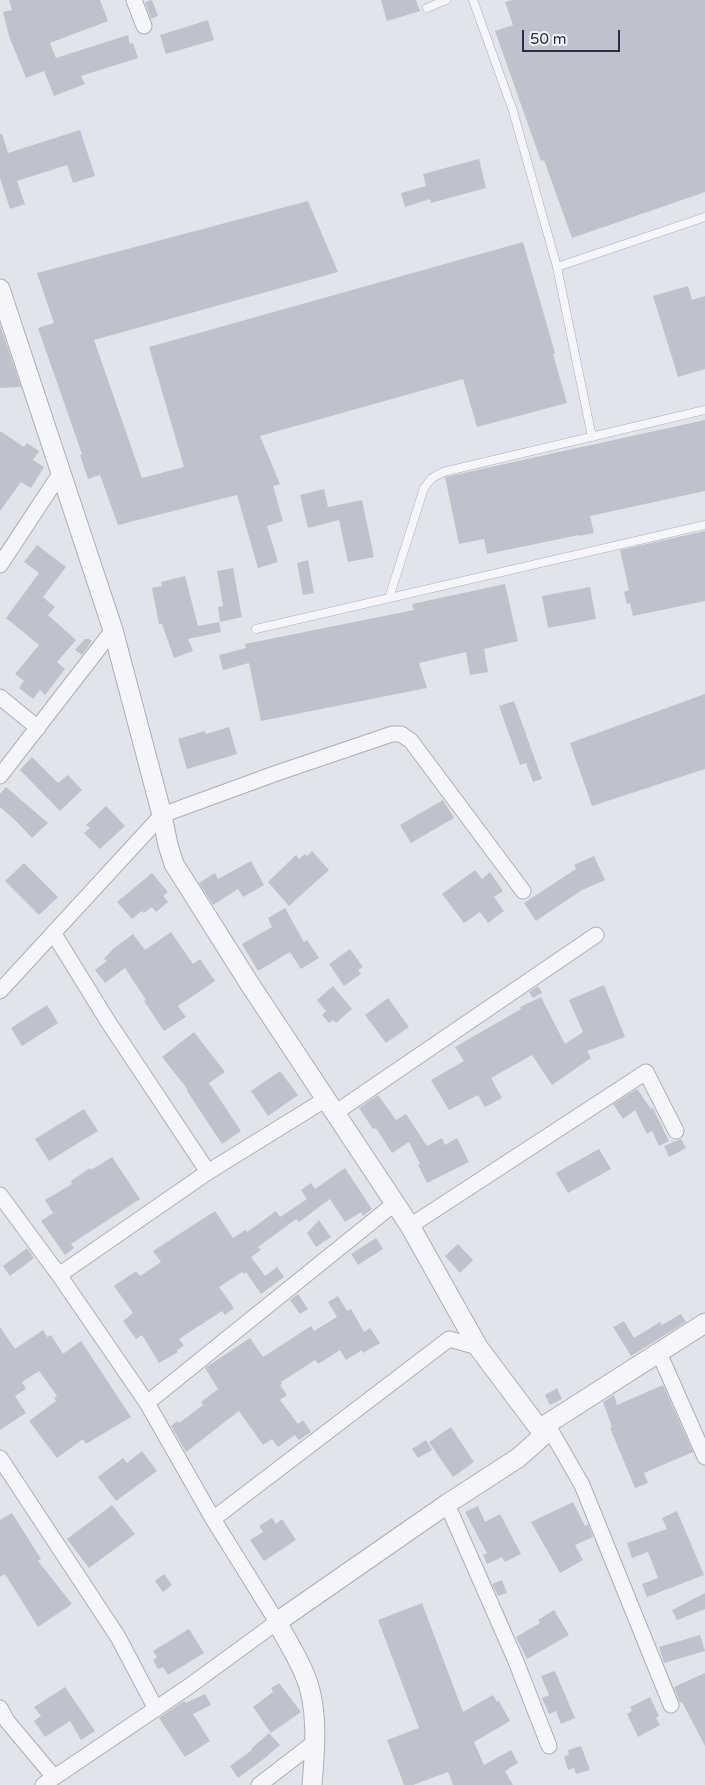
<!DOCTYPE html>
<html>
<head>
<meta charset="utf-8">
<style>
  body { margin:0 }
  #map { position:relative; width:705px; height:1785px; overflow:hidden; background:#e2e4eb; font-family:"Varela Round",sans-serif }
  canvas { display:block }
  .scale { position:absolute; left:522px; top:30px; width:98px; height:22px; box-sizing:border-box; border:2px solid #2a2e43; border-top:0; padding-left:6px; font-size:15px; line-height:18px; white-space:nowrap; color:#2a2e43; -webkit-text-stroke:4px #f2f3f8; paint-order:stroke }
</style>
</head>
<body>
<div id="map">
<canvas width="705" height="1785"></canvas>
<div class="scale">50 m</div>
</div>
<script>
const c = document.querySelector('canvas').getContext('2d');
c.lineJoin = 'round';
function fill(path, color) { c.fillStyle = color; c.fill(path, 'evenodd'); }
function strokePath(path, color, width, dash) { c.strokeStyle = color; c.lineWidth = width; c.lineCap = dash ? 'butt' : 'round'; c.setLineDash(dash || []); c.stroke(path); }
fill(new Path2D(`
  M 9,0 L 100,0 L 108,21 L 50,43 L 56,58 L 128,35 L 130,44 L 133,43 L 138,58 L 81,76 L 85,84 L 54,96 L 44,71 L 26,78 L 9,36 L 3,12 L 12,10 Z
  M 152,0 L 158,16 L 151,19 L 145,2 Z
  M 381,0 L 416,0 L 420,11 L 387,21 Z
  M 512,0 L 705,0 L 705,192 L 572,238 L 544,160 L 541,161 L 495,31 L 513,25 L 505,2 Z
  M 208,20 L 214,40 L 166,54 L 160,35 Z
  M 80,130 L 95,176 L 73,183 L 67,165 L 17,181 L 25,204 L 10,209 L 0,178 L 0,134 L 2,134 L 8,153 Z
  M 479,159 L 486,188 L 431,203 L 430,199 L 405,207 L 401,193 L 426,186 L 423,174 Z
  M 308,201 L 338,272 L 94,340 L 142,478 L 184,467 L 149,347 L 523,242 L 555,353 L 553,354 L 567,403 L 477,427 L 463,379 L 260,436 L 280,484 L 273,486 L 283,521 L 267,526 L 278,562 L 258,568 L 237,495 L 118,525 L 100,475 L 88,479 L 80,455 L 82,454 L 38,328 L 54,323 L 37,273 Z
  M 688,286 L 692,300 L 705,296 L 705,369 L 678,377 L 653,296 Z
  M 0,325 L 21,387 L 0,388 Z
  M 705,420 L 705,491 L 590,516 L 594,533 L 579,536 L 579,535 L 487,554 L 484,539 L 459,544 L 445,477 Z
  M 0,431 L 24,447 L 27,443 L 39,451 L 33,460 L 44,467 L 31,488 L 21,482 L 0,511 Z
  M 324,489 L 328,507 L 362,500 L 374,557 L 348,562 L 339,520 L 308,528 L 300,495 Z
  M 705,531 L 705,601 L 633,616 L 630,603 L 627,604 L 624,592 L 629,590 L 620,550 Z
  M 37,545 L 66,567 L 43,597 L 55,607 L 48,615 L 76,640 L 57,662 L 65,669 L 45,695 L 40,690 L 33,699 L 19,688 L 24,681 L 15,674 L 39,645 L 6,618 L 39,573 L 24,562 Z
  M 308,560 L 314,593 L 303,595 L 297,563 Z
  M 233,568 L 242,617 L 220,622 L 218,607 L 223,606 L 217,571 Z
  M 185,576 L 198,626 L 219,622 L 221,632 L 188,639 L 193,651 L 174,658 L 162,624 L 159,624 L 152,588 L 162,586 L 161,582 Z
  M 505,584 L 518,641 L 484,649 L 488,672 L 470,675 L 466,652 L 419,663 L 427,688 L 261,721 L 249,663 L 223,670 L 219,655 L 246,648 L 245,644 L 414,610 L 412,604 Z
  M 590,587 L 596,619 L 548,628 L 542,596 Z
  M 85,639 L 89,639 L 92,641 L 82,655 L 75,650 Z
  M 705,694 L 705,769 L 592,806 L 570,743 Z
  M 514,701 L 542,779 L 533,782 L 526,763 L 520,765 L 499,706 Z
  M 229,727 L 237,754 L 187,769 L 178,739 L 205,731 L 206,734 Z
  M 32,757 L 58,783 L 68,775 L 82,790 L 60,811 L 20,770 Z
  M 6,787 L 48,823 L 32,838 L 15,820 L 0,807 L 0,794 Z
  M 443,800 L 454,818 L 411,843 L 400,825 Z
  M 106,806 L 125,826 L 100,849 L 84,833 L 90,828 L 86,825 Z
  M 312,851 L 329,870 L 289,906 L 268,882 L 296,855 L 299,859 L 305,854 L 307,856 Z
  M 594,856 L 605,880 L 582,890 L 536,921 L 524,903 L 576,869 L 574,865 Z
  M 251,861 L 264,885 L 243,897 L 238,889 L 213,905 L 199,883 L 215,873 L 218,879 Z
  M 24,863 L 58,897 L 39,915 L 5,881 Z
  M 475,870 L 482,879 L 490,872 L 503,891 L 494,897 L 504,911 L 488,923 L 480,912 L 464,923 L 442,894 Z
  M 152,873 L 168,892 L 163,896 L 168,902 L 156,912 L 152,907 L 144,913 L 142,911 L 132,919 L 117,902 Z
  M 285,908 L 304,942 L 307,940 L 319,958 L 301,969 L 290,952 L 258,971 L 242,944 L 272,927 L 268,918 Z
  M 171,932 L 193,964 L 200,959 L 215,981 L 178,1006 L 186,1017 L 164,1031 L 144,1001 L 146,1000 L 125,968 L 105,983 L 95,970 L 107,961 L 104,959 L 113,949 L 133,934 L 145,950 Z
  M 350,949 L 363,967 L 358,970 L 361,974 L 344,986 L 329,964 Z
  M 604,985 L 625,1037 L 587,1051 L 591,1058 L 552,1085 L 532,1055 L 491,1078 L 502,1098 L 485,1107 L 478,1095 L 449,1110 L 431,1080 L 464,1061 L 455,1047 L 521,1009 L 520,1007 L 541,997 L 565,1044 L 583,1032 L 569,1000 Z
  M 333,986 L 352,1009 L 336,1023 L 333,1020 L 329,1023 L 322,1015 L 326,1011 L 317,1000 Z
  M 538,986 L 542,993 L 533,998 L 529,992 Z
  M 388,998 L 409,1027 L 386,1043 L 365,1015 Z
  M 47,1005 L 58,1023 L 22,1046 L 11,1028 Z
  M 194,1032 L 225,1072 L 209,1083 L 241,1131 L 222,1144 L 187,1091 L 188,1090 L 162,1057 Z
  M 280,1071 L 298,1095 L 268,1116 L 251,1091 Z
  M 637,1089 L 651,1109 L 653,1108 L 669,1141 L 659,1146 L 652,1131 L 647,1134 L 635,1110 L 623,1119 L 613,1104 Z
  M 378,1095 L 396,1120 L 406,1114 L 427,1146 L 442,1138 L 445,1145 L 457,1138 L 469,1162 L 427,1183 L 418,1165 L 420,1164 L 409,1142 L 392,1153 L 376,1128 L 373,1129 L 359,1108 Z
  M 84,1109 L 98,1131 L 49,1161 L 35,1139 Z
  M 681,1139 L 686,1148 L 669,1157 L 664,1146 Z
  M 599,1149 L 611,1169 L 568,1193 L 556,1173 Z
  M 112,1157 L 140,1199 L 71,1244 L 74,1248 L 65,1255 L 41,1221 L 53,1213 L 45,1200 L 72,1184 L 71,1181 L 90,1168 L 91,1170 Z
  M 345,1168 L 372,1209 L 363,1216 L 361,1212 L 345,1222 L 330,1199 L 299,1222 L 296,1219 L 258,1247 L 261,1250 L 251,1257 L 265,1276 L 277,1267 L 284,1277 L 261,1294 L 246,1272 L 244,1274 L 242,1272 L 219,1287 L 234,1308 L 225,1315 L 222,1311 L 179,1339 L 184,1346 L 177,1350 L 178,1352 L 159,1363 L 142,1335 L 136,1339 L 123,1321 L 133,1313 L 114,1286 L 136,1271 L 140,1276 L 161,1262 L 153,1251 L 215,1211 L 233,1238 L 245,1230 L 247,1232 L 276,1211 L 280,1217 L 307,1199 L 301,1190 L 311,1183 L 315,1189 Z
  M 319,1220 L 331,1237 L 316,1247 L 307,1233 Z
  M 376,1238 L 383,1249 L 358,1265 L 351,1254 Z
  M 458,1244 L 473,1260 L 460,1273 L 445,1256 Z
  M 27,1248 L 34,1258 L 10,1276 L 3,1266 Z
  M 298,1294 L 308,1309 L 300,1314 L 290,1300 Z
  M 338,1296 L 347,1311 L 351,1309 L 364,1332 L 370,1328 L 380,1343 L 363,1353 L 362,1350 L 346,1360 L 340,1350 L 318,1364 L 315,1360 L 281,1382 L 282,1384 L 280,1385 L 287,1395 L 280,1400 L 298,1424 L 303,1420 L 311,1432 L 299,1440 L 295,1435 L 278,1447 L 272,1439 L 263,1445 L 239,1411 L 186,1452 L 171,1426 L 177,1421 L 179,1423 L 203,1405 L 201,1402 L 218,1389 L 205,1368 L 250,1338 L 263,1357 L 311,1326 L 314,1331 L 337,1317 L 328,1302 Z
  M 681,1314 L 686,1322 L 631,1356 L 613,1327 L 624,1321 L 634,1338 L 660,1322 L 662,1325 Z
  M 0,1327 L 15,1349 L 43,1330 L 47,1337 L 51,1335 L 63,1354 L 81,1341 L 131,1417 L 86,1444 L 83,1439 L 57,1458 L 29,1421 L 56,1401 L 54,1398 L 57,1396 L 39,1371 L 22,1382 L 26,1389 L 15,1396 L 26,1413 L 0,1430 Z
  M 663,1385 L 693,1452 L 644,1473 L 648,1483 L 635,1488 L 610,1428 L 612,1427 L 603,1402 L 614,1395 L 617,1405 Z
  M 557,1388 L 562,1399 L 550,1405 L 545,1395 Z
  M 451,1427 L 474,1462 L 453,1477 L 429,1442 Z
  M 426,1440 L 432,1450 L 418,1458 L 412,1449 Z
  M 142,1451 L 157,1471 L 116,1501 L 98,1477 L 123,1458 L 127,1463 Z
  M 573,1502 L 585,1526 L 588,1524 L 593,1537 L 575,1545 L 583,1560 L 560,1573 L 531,1522 Z
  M 112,1505 L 135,1534 L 89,1568 L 67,1539 Z
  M 478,1506 L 485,1522 L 500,1514 L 521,1554 L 505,1562 L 502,1557 L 487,1564 L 483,1555 L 487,1553 L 465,1512 Z
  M 677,1511 L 704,1575 L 647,1597 L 642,1584 L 658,1578 L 648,1552 L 632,1558 L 627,1543 L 667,1529 L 662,1518 Z
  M 12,1513 L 41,1559 L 38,1561 L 72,1604 L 38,1627 L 5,1574 L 0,1577 L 0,1520 Z
  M 272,1518 L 276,1524 L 282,1519 L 296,1540 L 264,1561 L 250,1540 L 263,1532 L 259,1526 Z
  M 164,1574 L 172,1585 L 163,1592 L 155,1581 Z
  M 502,1580 L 507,1593 L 498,1596 L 492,1584 Z
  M 705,1593 L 705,1609 L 677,1620 L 672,1610 Z
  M 422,1603 L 463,1712 L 493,1695 L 497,1702 L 499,1701 L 510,1721 L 474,1742 L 484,1765 L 511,1750 L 518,1763 L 505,1771 L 513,1785 L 453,1785 L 448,1772 L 413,1785 L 404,1785 L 387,1740 L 419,1728 L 378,1620 Z
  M 554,1610 L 569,1635 L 527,1659 L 516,1637 L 540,1623 L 538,1620 Z
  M 189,1629 L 204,1653 L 168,1675 L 163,1667 L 158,1669 L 153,1660 L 157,1657 L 153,1651 Z
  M 700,1635 L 705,1651 L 664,1663 L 659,1647 Z
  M 555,1671 L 575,1718 L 561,1724 L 556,1711 L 549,1714 L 542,1698 L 549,1695 L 541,1676 Z
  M 705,1673 L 705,1746 L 682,1702 L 680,1703 L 674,1687 Z
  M 279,1683 L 301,1712 L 271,1733 L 253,1707 L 273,1692 L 271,1688 Z
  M 65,1687 L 95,1731 L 81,1740 L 70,1721 L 45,1737 L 34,1721 L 41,1716 L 34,1707 Z
  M 205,1694 L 211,1705 L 193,1714 L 210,1741 L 185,1757 L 159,1718 L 184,1701 L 186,1703 Z
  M 650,1697 L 659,1716 L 656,1718 L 660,1725 L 638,1737 L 627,1714 L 632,1711 L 630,1707 Z
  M 269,1733 L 280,1745 L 265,1758 L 238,1778 L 230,1766 L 252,1750 L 251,1749 Z
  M 581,1746 L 590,1770 L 576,1774 L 574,1768 L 568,1770 L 564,1756 L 569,1755 L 568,1750 Z`), '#bfc2cd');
const service = new Path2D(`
  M 473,0 L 513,111 L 557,267 L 592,437
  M 427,8 L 446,0
  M 557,267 L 705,217
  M 389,598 L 424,488 L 432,478 L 443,472 L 705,410
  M 256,629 L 705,525`);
const minor = new Path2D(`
  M 134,0 L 144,26
  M 0,565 L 60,474
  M 0,697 L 38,728
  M 0,776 L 113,630
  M 54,934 L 107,1020 L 208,1172
  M 0,991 L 162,815 L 277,773 L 392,734 L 401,734 L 411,741 L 523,891
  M 335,1113 L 596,935
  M 0,1195 L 59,1275 L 147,1403 L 213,1519 L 277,1622 L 188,1687 L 43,1785
  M 410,1226 L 646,1072 L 676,1131
  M 59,1275 L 208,1172 L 326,1099
  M 659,1353 L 705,1457
  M 147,1403 L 394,1204
  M 547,1424 L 582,1485 L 671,1705
  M 0,1458 L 118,1637 L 156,1709
  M 447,1504 L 515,1659 L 549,1746
  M 213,1519 L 449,1339 L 478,1347
  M 0,1708 L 7,1721 L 54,1777
  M 259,1785 L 315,1742`);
const tertiary = new Path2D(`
  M 0,289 L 113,630 L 162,815 L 168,845 L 174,864 L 249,983 L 410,1226 L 478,1347 L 544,1435
  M 312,1785 C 315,1750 319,1706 304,1673 C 297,1656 286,1639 277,1622 L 447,1504 L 518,1458 L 544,1435 L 547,1424 L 705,1323`);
strokePath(service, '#abadb9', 9);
strokePath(minor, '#abadb9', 17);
strokePath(tertiary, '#abadb9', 21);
strokePath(service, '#f5f6f9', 8);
strokePath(minor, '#f5f6f9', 15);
strokePath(tertiary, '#f5f6f9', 19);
</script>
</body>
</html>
